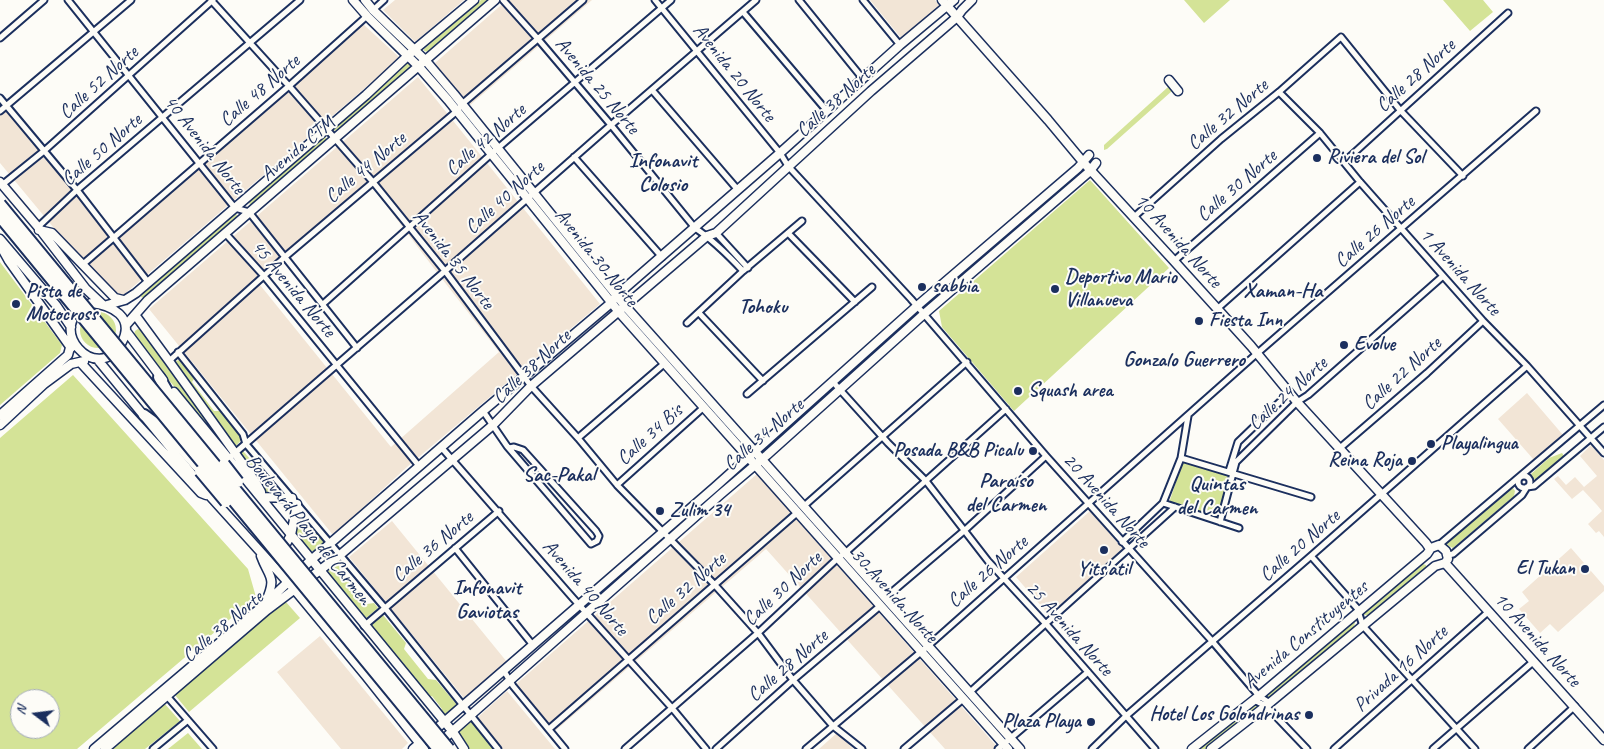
<!DOCTYPE html>
<html>
<head>
<meta charset="utf-8">
<style>
  body { margin:0 }
  #map { position:relative; width:1604px; height:749px; overflow:hidden; background:#fdfcf7; font-family:Caveat,sans-serif }
  canvas { display:block }
  .north { position:absolute; left:10px; top:689px; width:50px; height:50px; box-sizing:border-box; background:#fdfcf7; border:1px solid #a3aaba; border-radius:50%; rotate:285deg; font-size:14px; font-weight:700; line-height:20px; text-align:center; color:#1b2f5e }
  .north::after { content:''; display:block; margin:auto; width:18px; height:22px; background:#1b2f5e; clip-path:polygon(50% 0,100% 100%,50% 72%,0 100%) }
</style>
</head>
<body>
<div id="map">
<canvas width="1604" height="749"></canvas>
<div class="north">N</div>
</div>
<script>
const c = document.querySelector('canvas').getContext('2d');
c.lineJoin = 'round';
function fill(path, color) { c.fillStyle = color; c.fill(path, 'evenodd'); }
function strokePath(path, color, width, dash) { c.strokeStyle = color; c.lineWidth = width; c.lineCap = dash ? 'butt' : 'round'; c.setLineDash(dash || []); c.stroke(path); }
function drawText(font, color, halo, rows, align = 'center') {
  c.font = font + ' Caveat,sans-serif'; c.lineWidth = 4; c.setLineDash([]); c.textBaseline = 'middle'; c.strokeStyle = halo; c.fillStyle = color; for (const [text, x, y, turn = 0] of rows) {
    c.save(); c.translate(x, y); c.rotate((+turn || 0) * Math.PI / 180); c.textAlign = isNaN(turn) ? turn : align; if (halo) c.strokeText(text, 0, 0); c.fillText(text, 0, 0); c.restore();
  }
}
fill(new Path2D(`
  M 395,0 L 464,0 L 415,42 L 383,10 Z
  M 507,0 L 592,0 L 469,106 L 435,63 Z
  M 870,0 L 935,0 L 940,6 L 902,39 Z
  M 363,24 L 400,58 L 121,297 L 78,257 L 0,163 L 0,96 L 117,239 Z
  M 418,77 L 600,304 L 407,467 L 333,535 L 149,309 ZM 373,188 L 439,275 L 499,352 L 391,447 L 256,280 Z
  M 1527,393 L 1563,435 L 1534,460 L 1498,419 Z
  M 1591,445 L 1604,460 L 1604,537 L 1599,531 L 1596,533 L 1588,524 L 1602,511 L 1597,505 L 1583,490 L 1572,499 L 1554,479 L 1558,476 L 1566,485 L 1575,477 L 1584,487 L 1597,476 L 1580,456 Z
  M 757,474 L 999,749 L 945,749 L 766,549 L 555,731 L 515,685 Z
  M 1090,511 L 1123,549 L 1049,615 L 1016,577 Z
  M 392,521 L 507,662 L 464,698 L 349,557 Z
  M 1571,548 L 1604,586 L 1604,591 L 1558,632 L 1550,624 L 1540,633 L 1519,609 L 1529,601 L 1522,592 Z
  M 320,636 L 408,743 L 402,749 L 341,749 L 277,672 Z
  M 507,691 L 555,749 L 503,749 L 477,718 Z
  M 838,732 L 853,749 L 819,749 Z`), '#f2e5d6');
fill(new Path2D(`
  M 481,0 L 489,0 L 428,52 L 424,51 L 424,49 Z
  M 1184,0 L 1230,0 L 1204,23 Z
  M 1443,0 L 1483,0 L 1493,12 L 1470,31 Z
  M 407,63 L 410,65 L 410,67 L 337,131 L 332,130 Z
  M 1168,87 L 1172,91 L 1107,149 L 1104,150 L 1104,145 Z
  M 325,136 L 327,140 L 250,206 L 249,201 Z
  M 1085,166 L 1086,168 L 1004,240 L 1004,237 Z
  M 1090,180 L 1169,268 L 1014,411 L 942,327 L 939,311 Z
  M 235,213 L 237,215 L 236,218 L 144,298 L 141,297 L 142,293 Z
  M 996,243 L 998,245 L 926,308 L 924,308 L 924,306 Z
  M 0,262 L 62,345 L 60,353 L 0,405 Z
  M80 330a18 18 0 1 1 36 0a18 18 0 1 1-36 0Z
  M 915,314 L 916,314 L 916,317 L 842,383 L 841,382 L 842,379 Z
  M 138,329 L 143,330 L 222,442 L 220,442 L 154,362 L 134,335 L 135,331 Z
  M 179,360 L 194,379 L 192,382 L 214,411 L 220,411 L 242,439 L 236,446 L 232,444 L 174,362 Z
  M 73,375 L 248,569 L 256,597 L 77,749 L 0,749 L 0,438 ZM 20,699 L 50,699 L 50,729 L 20,729 Z
  M 832,388 L 833,390 L 761,456 L 759,454 Z
  M 243,451 L 282,495 L 268,494 L 240,454 Z
  M 1562,453 L 1564,456 L 1538,479 L 1533,479 L 1531,474 L 1549,458 Z
  M 1183,461 L 1230,475 L 1216,519 L 1169,503 Z
  M 1513,488 L 1515,491 L 1514,496 L 1453,548 L 1447,545 L 1448,542 L 1508,490 Z
  M 298,513 L 303,519 L 299,522 L 309,535 L 317,534 L 325,544 L 316,551 L 310,551 L 295,532 Z
  M 340,562 L 344,567 L 339,568 L 367,604 L 374,603 L 378,608 L 365,619 L 328,575 L 327,572 Z
  M 1423,564 L 1426,565 L 1426,568 L 1368,615 L 1363,615 L 1367,610 Z
  M 286,602 L 300,618 L 189,712 L 175,695 L 272,611 Z
  M 381,615 L 383,615 L 406,643 L 404,649 L 428,679 L 436,680 L 458,706 L 444,718 L 441,713 L 442,709 L 432,696 L 430,697 L 422,688 L 420,688 L 370,625 Z
  M 1355,622 L 1354,627 L 1270,697 L 1266,697 L 1267,693 L 1350,623 Z
  M 164,703 L 180,721 L 145,749 L 111,749 Z
  M 1255,704 L 1258,705 L 1258,708 L 1205,749 L 1197,749 Z
  M 471,721 L 493,749 L 469,749 L 458,736 L 458,732 Z
  M 188,733 L 202,749 L 168,749 Z`), '#d4e397');
const street = new Path2D(`
  M 68,0 L 235,208 L 249,212 L 357,348
  M 211,0 L 289,86 L 373,182 L 445,271 L 531,386 L 578,438 L 617,485 L 714,584 L 758,633 L 793,680 L 833,726 L 862,749
  M 503,0 L 538,39 L 611,125 L 695,228 C 713,240 728,255 743,271
  M 655,0 L 780,153 L 788,166 L 911,299 L 1046,456 L 1212,641 L 1259,696 L 1270,703
  M 799,0 L 863,79
  M 863,0 L 900,45
  M 373,10 L 384,0
  M 743,12 L 827,111
  M 0,38 L 44,0
  M 652,90 L 738,190
  M 1279,92 L 1320,133 L 1360,182 L 1483,321 L 1527,366 L 1604,453
  M 0,98 L 77,190 L 148,282
  M 0,111 L 131,0
  M 574,157 L 662,257
  M 1344,162 L 1508,13
  M 2,185 L 44,151 L 213,0
  M 1134,217 L 1221,139 L 1279,92 L 1341,37 L 1400,110 L 1463,176
  M 38,227 L 77,190 L 300,0
  M 225,233 L 264,276 L 419,466
  M 716,233 L 748,268
  M 788,233 L 855,302
  M 1174,261 L 1320,133
  M 82,265 L 289,86 L 367,16
  M 323,304 L 498,148 L 671,0
  M 1217,309 L 1360,182
  M 699,313 L 763,381
  M 687,323 L 743,271 L 802,221
  M 178,352 L 243,434 L 246,444 L 385,608 L 498,749
  M 169,361 L 286,256 L 457,111 L 462,104 L 583,0
  M 833,382 L 888,443 L 926,481 L 988,561 L 1046,624 L 1155,749
  M 747,394 L 872,287
  M 483,411 L 507,446 L 591,544 L 597,541 L 599,536 L 596,531 L 523,450 L 514,447 L 509,448
  M 578,438 L 665,363
  M 441,447 L 572,597 L 672,708 L 706,749
  M 1340,448 L 1427,373 L 1483,321
  M 1181,458 L 1311,497
  M 228,459 L 445,271 L 611,125 L 756,0
  M 1229,471 L 1238,442 L 1289,393
  M1518 482a6 6 0 1 1 12 0a6 6 0 1 1-12 0Z
  M 617,485 L 704,407
  M 1163,503 L 1239,528
  M 804,506 L 967,362
  M 1220,522 L 1236,462 L 1297,402 L 1308,395 L 1443,276
  M 1122,542 L 1163,503 L 1181,458 L 1188,416
  M 1439,545 L 1604,405
  M 455,548 L 532,644
  M 1448,555 L 1453,554 L 1460,548 L 1522,495 L 1527,487 L 1534,486 L 1604,427
  M 1311,556 L 1357,608 L 1363,626 L 1475,749
  M 885,598 L 965,530 L 1046,456
  M 364,626 L 499,511
  M 504,671 L 513,686 L 565,749
  M 970,692 L 1175,507
  M 166,695 L 213,749
  M 1254,700 L 1266,706 L 1307,749
  M 549,729 L 798,512
  M 153,749 L 188,720
  M 625,749 L 758,633 L 838,558 L 845,553 L 1006,409
  M 716,749 L 793,680 L 880,606
  M 806,749 L 928,646 L 1253,357 L 1536,111
  M 904,749 L 963,699
  M 998,749 L 1088,672
  M 1092,749 L 1126,716 L 1311,556 L 1527,366
  M 1334,749 L 1488,612
  M 1433,749 L 1534,661
  M 1528,749 L 1575,706`);
const secondary = new Path2D(`
  M 353,0 L 367,16 L 419,67 L 448,100 L 619,312 L 1008,749
  M 365,0 L 373,10 L 426,61 L 454,94 L 625,306 L 1020,749
  M 942,0 L 1048,120 L 1083,162 L 1174,261 L 1251,346 L 1297,402 L 1426,543 L 1430,549
  M 1169,80 L 1178,91
  M 0,182 L 38,227 L 86,289 L 102,304
  M 39,230 L 52,233 L 115,298 L 123,300
  M 0,239 L 56,305 L 71,327
  M 0,245 L 9,261 L 71,348
  M 91,303 C 112,305 135,317 122,342 C 98,389 40,325 91,303 Z
  M 107,305 L 125,300 L 136,293 L 366,95 L 414,50 L 474,0
  M 136,316 L 169,361 L 255,481 L 261,492 L 261,497 L 292,498
  M 126,325 L 148,300 L 495,0
  M 126,331 L 163,380
  M 98,360 L 210,496 L 294,589 L 366,676 L 424,749
  M 81,363 L 201,493 L 206,495
  M 174,392 L 453,732 L 464,749
  M 0,415 L 68,355 L 71,344
  M 0,425 L 44,384 L 71,364 L 84,361
  M 282,551 L 291,535 L 297,504
  M 261,556 C 269,578 277,576 266,601
  M 1445,563 L 1604,740
  M 438,744 L 721,494 L 767,455 L 924,314 L 1089,172 L 1096,163
  M 94,749 L 265,604 L 311,560 L 483,411 L 611,303 L 617,295 L 780,153 L 900,45 L 954,0
  M 105,749 L 267,610 L 340,555 L 453,459 L 493,425 L 531,386 L 707,236 L 716,233 L 871,91 L 957,17 L 962,10 L 972,0
  M 413,749 L 715,487 L 917,306 L 1078,168 L 1089,155
  M 1192,749 L 1259,696 L 1427,554 L 1431,548 L 1439,545 L 1446,551 L 1448,559 L 1445,563 L 1435,566 L 1266,706 L 1211,749`);
const highway = new Path2D(`
  M 159,377 L 167,391 L 224,464
  M 144,415 L 166,431 L 197,466`);
strokePath(street, '#1b2f5e', 9);
strokePath(secondary, '#1b2f5e', 11);
strokePath(highway, '#1b2f5e', 14);
strokePath(street, '#fdfcf7', 5);
strokePath(secondary, '#fdfcf7', 8);
strokePath(highway, '#fdfcf7', 10);
const highwayBridge = new Path2D(`
  M 0,204 L 449,749
  M 0,217 L 438,749
  M 224,464 L 238,482
  M 200,471 L 226,502`);
strokePath(highwayBridge, '#1b2f5e', 14, []);
strokePath(highwayBridge, '#fdfcf7', 10);
for (const [x, y, r, color] of [
  [1317,158,5,"#1b2f5e"],
  [922,287,5,"#1b2f5e"],
  [1055,289,5,"#1b2f5e"],
  [16,304,5,"#1b2f5e"],
  [1199,321,5,"#1b2f5e"],
  [1344,345,5,"#1b2f5e"],
  [1018,391,5,"#1b2f5e"],
  [1431,444,5,"#1b2f5e"],
  [1033,451,5,"#1b2f5e"],
  [1412,461,5,"#1b2f5e"],
  [660,511,5,"#1b2f5e"],
  [1104,550,5,"#1b2f5e"],
  [1585,569,5,"#1b2f5e"],
  [1309,715,5,"#1b2f5e"],
  [1091,722,5,"#1b2f5e"]
]) { const dot = new Path2D(); dot.arc(x, y, r, 0, 2 * Math.PI); c.fillStyle = color; c.fill(dot); strokePath(dot, '#fdfcf7', 2); }
drawText('20px', '#1b2f5e', '#fdfcf7', [
  ["Avenida 20 Norte",734,73,51],
  ["Calle 28 Norte",1416,76,-42],
  ["Calle 52 Norte",99,83,-42],
  ["Avenida 25 Norte",597,86,50],
  ["Calle 48 Norte",260,91,-41],
  ["Calle 38 Norte",836,101,-42],
  ["Calle 32 Norte",1228,115,-40],
  ["Calle 42 Norte",486,140,-41],
  ["40 Avenida Norte",204,145,52],
  ["Avenida CTM",298,149,-40],
  ["Calle 50 Norte",102,150,-41],
  ["Calle 44 Norte",366,168,-40],
  ["Calle 30 Norte",1237,186,-41],
  ["Calle 40 Norte",505,198,-42],
  ["Calle 26 Norte",1375,232,-41],
  ["10 Avenida Norte",1178,241,48],
  ["Avenida 30 Norte",596,258,51],
  ["Avenida 35 Norte",453,260,52],
  ["1 Avenida Norte",1460,272,48],
  ["45 Avenida Norte",293,289,50],
  ["Calle 38 Norte",532,367,-43],
  ["Calle 22 Norte",1402,374,-42],
  ["Calle 24 Norte",1288,394,-42],
  ["Calle 34 Bis",650,435,-42],
  ["Calle 34 Norte",764,435,-41],
  ["20 Avenida Norte",1106,501,48],
  ["Boulevard Playa del Carmen",308,530,51],
  ["Calle 20 Norte",1300,546,-41],
  ["Calle 36 Norte",433,547,-40],
  ["Calle 26 Norte",988,572,-41],
  ["Avenida 40 Norte",585,588,49],
  ["Calle 32 Norte",686,589,-41],
  ["Calle 30 Norte",783,589,-43],
  ["30 Avenida Norte",894,596,48],
  ["Calle 38 Norte",223,627,-40],
  ["25 Avenida Norte",1069,629,48],
  ["Avenida Constituyentes",1306,635,-40],
  ["10 Avenida Norte",1537,640,48],
  ["Calle 28 Norte",788,666,-41],
  ["Privada 16 Norte",1401,669,-42]
]);
drawText('bold 20px', '#1b2f5e', '#fdfcf7', [
  ["Riviera del Sol",1327,158],
  ["Deportivo Mario",1065,278],
  ["Villanueva",1065,301],
  ["sabbia",932,287],
  ["Pista de",26,292],
  ["Motocross",26,315],
  ["Fiesta Inn",1209,321],
  ["Evolve",1354,345],
  ["Squash area",1028,391],
  ["Playalingua",1441,444],
  ["Posada B&B Picalu",1023,451,"right"],
  ["Reina Roja",1402,461,"right"],
  ["Zulim 34",670,511],
  ["El Tukan",1575,569,"right"],
  ["Yits'atil",1104,570,"center"],
  ["Hotel Los Golondrinas",1299,715,"right"],
  ["Plaza Playa",1081,722,"right"]
], 'left');
drawText('bold 21px', '#1b2f5e', '#fdfcf7', [
  ["Infonavit",663,161],
  ["Colosio",663,185],
  ["Xaman-Ha",1283,291],
  ["Tohoku",763,307],
  ["Gonzalo Guerrero",1184,360],
  ["Sac-Pakal",559,475],
  ["Paraíso",1006,481],
  ["del Carmen",1006,505],
  ["Quintas",1217,484],
  ["del Carmen",1217,508],
  ["Infonavit",487,588],
  ["Gaviotas",487,612]
]);
</script>
</body>
</html>
